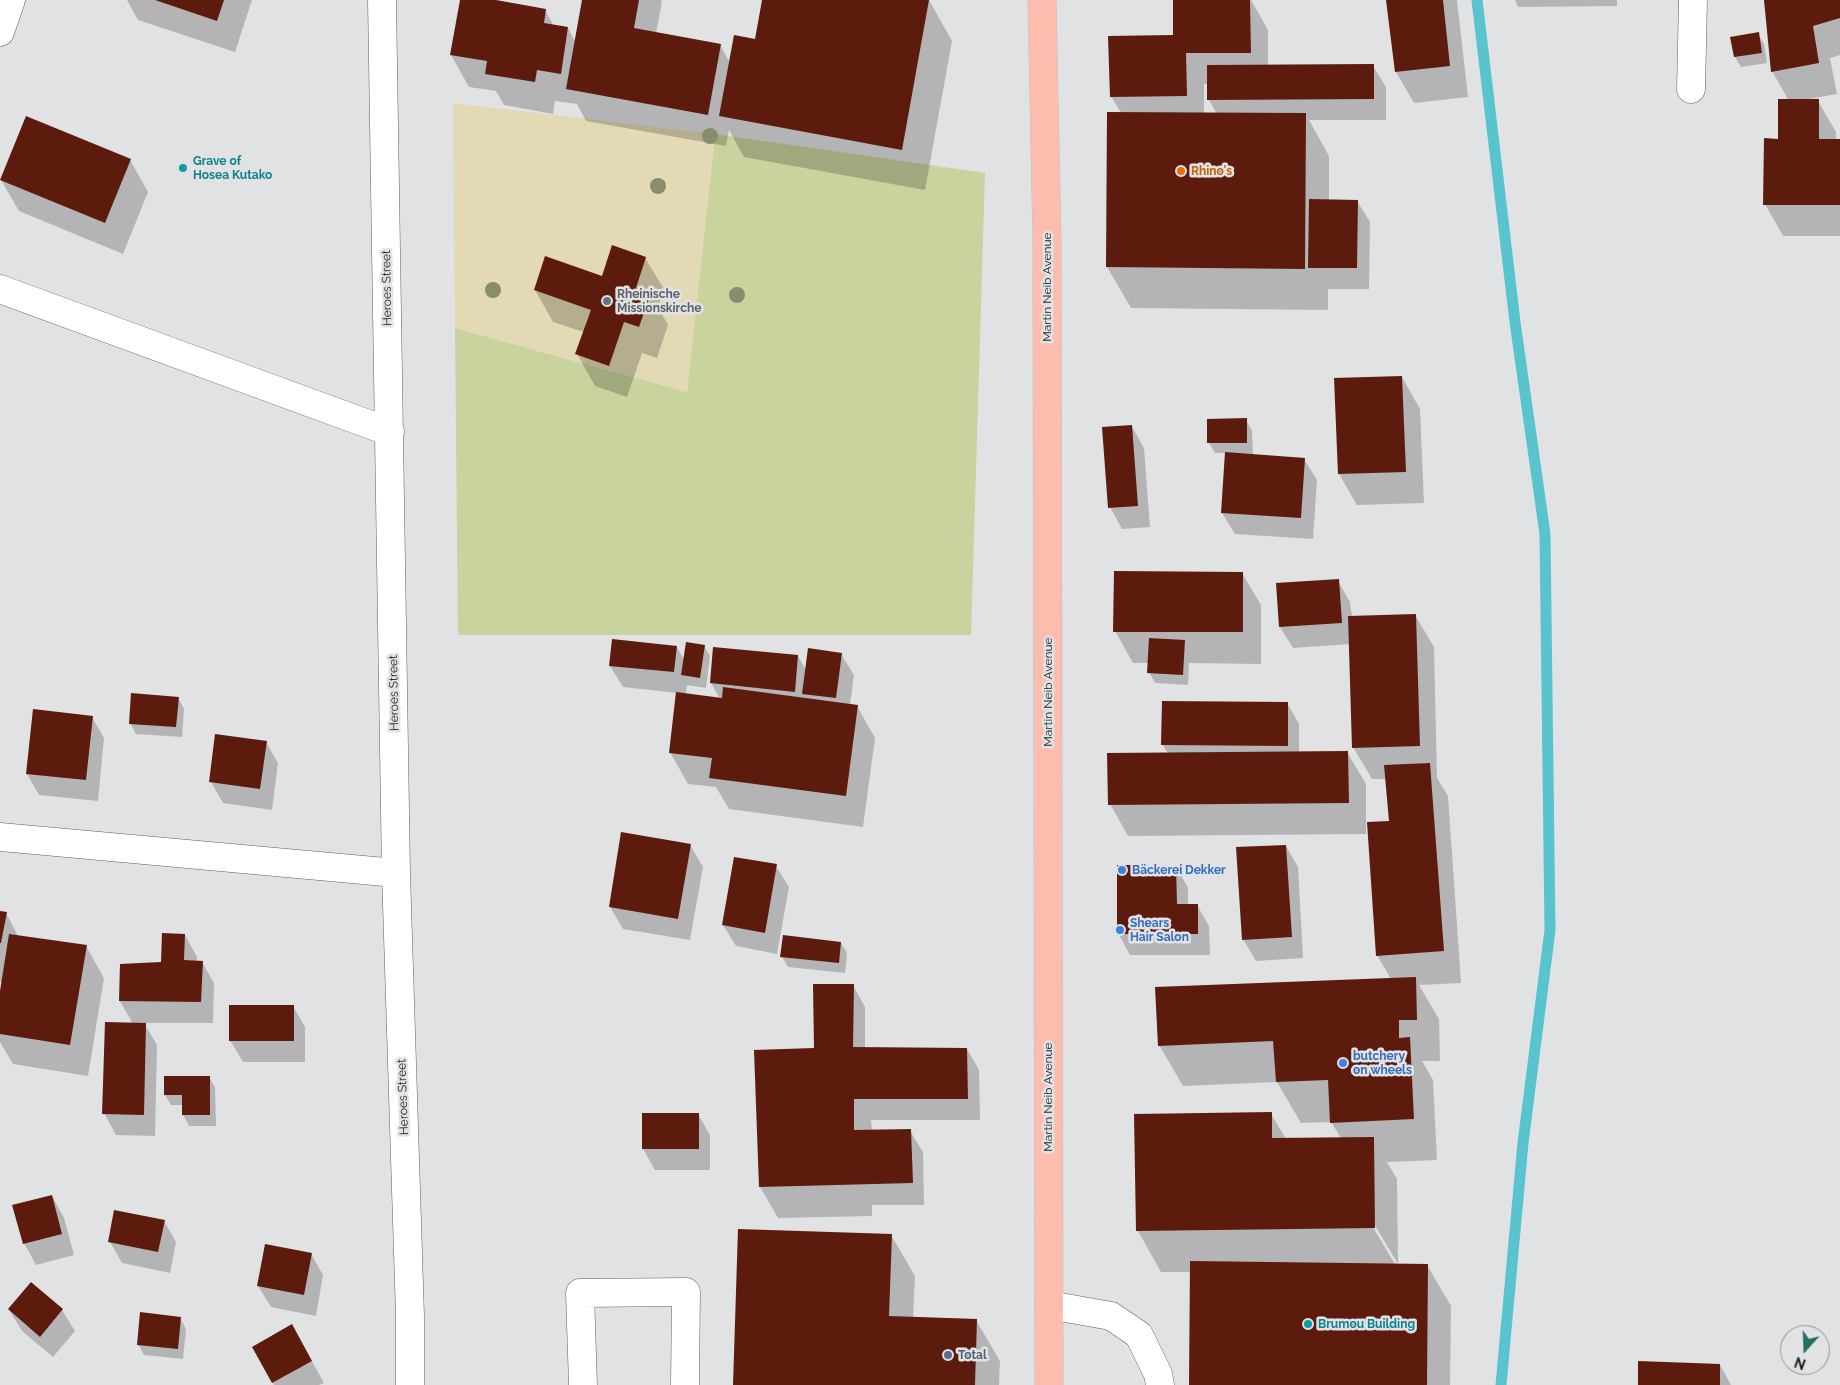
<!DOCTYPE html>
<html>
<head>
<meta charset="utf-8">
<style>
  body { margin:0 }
  #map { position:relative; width:1840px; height:1385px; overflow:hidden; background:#e1e2e4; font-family:Raleway,sans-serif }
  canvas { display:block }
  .north { position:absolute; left:1780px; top:1325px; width:50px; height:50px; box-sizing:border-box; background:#e1e2e4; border:1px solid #939395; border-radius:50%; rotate:200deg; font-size:14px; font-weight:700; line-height:20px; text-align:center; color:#1d1d1e }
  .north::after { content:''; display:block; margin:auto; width:18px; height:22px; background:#256d66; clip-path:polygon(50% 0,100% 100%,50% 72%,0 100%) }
</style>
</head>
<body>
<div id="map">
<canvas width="1840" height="1385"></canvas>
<div class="north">N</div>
</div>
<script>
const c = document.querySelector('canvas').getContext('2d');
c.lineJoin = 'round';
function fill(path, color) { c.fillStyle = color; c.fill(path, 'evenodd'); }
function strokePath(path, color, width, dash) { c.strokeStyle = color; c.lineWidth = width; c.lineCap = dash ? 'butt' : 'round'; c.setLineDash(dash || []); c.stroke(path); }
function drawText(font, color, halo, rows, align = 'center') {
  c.font = font + ' Raleway,sans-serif'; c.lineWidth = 5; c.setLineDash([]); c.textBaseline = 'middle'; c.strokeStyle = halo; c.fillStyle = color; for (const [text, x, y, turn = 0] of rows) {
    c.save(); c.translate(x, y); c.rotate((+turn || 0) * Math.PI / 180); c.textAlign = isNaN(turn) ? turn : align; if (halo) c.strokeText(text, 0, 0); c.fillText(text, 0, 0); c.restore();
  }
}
fill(new Path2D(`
  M 715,134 L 985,173 L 971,635 L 458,635 L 455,328 L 687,392 Z`), '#c9d39d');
fill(new Path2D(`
  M 453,103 L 715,134 L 687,392 L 455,328 Z`), '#e3d9b4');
fill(new Path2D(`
  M 127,0 L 252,0 L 235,52 L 138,20 Z
  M 461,0 L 489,0 L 545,10 L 554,26 L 568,28 L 576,43 L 584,0 L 661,0 L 662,2 L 656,33 L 720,45 L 730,63 L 756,41 L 763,0 L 929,0 L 952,41 L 925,190 L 744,157 L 729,130 L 726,146 L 586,121 L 577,104 L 555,101 L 553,114 L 504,105 L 496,91 L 469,87 L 451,55 Z
  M 1174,0 L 1251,0 L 1268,30 L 1268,66 L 1373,66 L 1386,87 L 1386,120 L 1309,120 L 1329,156 L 1329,201 L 1357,201 L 1370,222 L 1369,289 L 1328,289 L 1328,310 L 1131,308 L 1107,267 L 1108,113 L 1121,113 L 1111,96 L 1175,36 ZM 1204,84 L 1208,84 L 1209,100 L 1217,114 L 1204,114 Z
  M 1388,0 L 1457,0 L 1468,97 L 1414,103 L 1396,72 Z
  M 1515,0 L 1617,0 L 1617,6 L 1518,7 Z
  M 1765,0 L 1840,0 L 1840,55 L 1830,58 L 1837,94 L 1810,99 L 1818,101 L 1836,132 L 1836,140 L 1840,140 L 1840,236 L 1783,236 L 1765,204 L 1789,101 L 1772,71 Z
  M 1758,34 L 1764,44 L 1767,63 L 1741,67 L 1735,57 L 1732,38 Z
  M 130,160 L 148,192 L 123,254 L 19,211 L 1,180 Z
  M 645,258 L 664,289 L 658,307 L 668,325 L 657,358 L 642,353 L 627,397 L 595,386 L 577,354 L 584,332 L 553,322 L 535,290 L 602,278 Z
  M 1402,377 L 1420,409 L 1424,503 L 1357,505 L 1339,474 Z
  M 1208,420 L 1246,420 L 1252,430 L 1253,456 L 1304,459 L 1317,480 L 1313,539 L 1235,534 L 1222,513 L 1226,453 L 1215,453 L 1209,443 Z
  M 1132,427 L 1144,448 L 1150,527 L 1122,529 L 1110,507 Z
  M 1242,573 L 1261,605 L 1261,664 L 1189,663 L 1188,685 L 1155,683 L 1149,672 L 1149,663 L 1133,663 L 1115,631 Z
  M 1338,581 L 1350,602 L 1352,617 L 1415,615 L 1434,647 L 1437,778 L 1448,796 L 1461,983 L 1419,985 L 1439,1019 L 1440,1061 L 1422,1061 L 1433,1080 L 1437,1160 L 1387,1162 L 1397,1179 L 1398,1264 L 1427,1265 L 1451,1306 L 1450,1385 L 1190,1385 L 1191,1272 L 1161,1272 L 1138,1231 L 1271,1114 L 1286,1139 L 1341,1138 L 1331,1122 L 1301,1123 L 1277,1082 L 1183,1086 L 1159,1045 L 1391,979 L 1377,955 L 1390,822 L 1387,779 L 1372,779 L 1353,747 L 1350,644 L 1293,648 L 1280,627 L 1277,585 ZM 1373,1222 L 1398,1264 L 1395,1264 L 1371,1224 Z
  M 704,646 L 710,656 L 706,688 L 687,685 L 686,694 L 720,699 L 711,683 L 715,648 L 798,656 L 806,670 L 841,654 L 854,675 L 850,705 L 857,706 L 875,738 L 863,827 L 729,809 L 716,787 L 688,784 L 670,752 L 678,693 L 623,687 L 610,666 L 677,648 L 685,661 Z
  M 178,698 L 184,709 L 182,737 L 136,734 L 130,723 Z
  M 1287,703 L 1299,724 L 1299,753 L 1347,752 L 1366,784 L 1366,834 L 1128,836 L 1110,804 L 1168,754 L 1163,745 Z
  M 92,717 L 104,738 L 98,801 L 39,795 L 27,774 Z
  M 266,742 L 278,763 L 272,810 L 223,803 L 211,782 Z
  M 690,845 L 703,867 L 690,940 L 623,929 L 610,907 Z
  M 1286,846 L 1298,867 L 1303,958 L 1256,961 L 1243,939 Z
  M 776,866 L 789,887 L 777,954 L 736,946 L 723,925 Z
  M 1176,866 L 1188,888 L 1188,905 L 1197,905 L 1209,926 L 1210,955 L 1130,955 L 1118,933 Z
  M 0,912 L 6,913 L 18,936 L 86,946 L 104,978 L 88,1076 L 13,1064 L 0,1042 L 0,999 L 3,982 L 0,981 Z
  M 185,935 L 197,957 L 197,962 L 202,962 L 214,983 L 213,1023 L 144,1023 L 157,1045 L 155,1136 L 116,1135 L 104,1113 L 133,1024 L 120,1001 L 121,965 L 162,963 Z
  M 841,943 L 847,953 L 845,973 L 788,967 L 782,957 Z
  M 853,985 L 865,1007 L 865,1049 L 967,1049 L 979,1070 L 980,1120 L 871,1120 L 872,1131 L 910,1131 L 923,1152 L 924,1205 L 872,1205 L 872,1216 L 778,1218 L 760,1187 L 816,1050 Z
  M 293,1006 L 305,1027 L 305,1062 L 243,1062 L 230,1040 Z
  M 165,1077 L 209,1077 L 215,1087 L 216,1126 L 189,1126 L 183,1115 L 183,1105 L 171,1105 L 165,1095 Z
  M 698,1114 L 710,1135 L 710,1170 L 655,1170 L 643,1149 Z
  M 52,1196 L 64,1218 L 74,1255 L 36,1265 L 24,1243 Z
  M 164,1221 L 176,1242 L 170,1273 L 122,1263 L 110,1242 Z
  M 891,1235 L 915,1276 L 913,1318 L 976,1320 L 1000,1361 L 999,1385 L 735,1385 Z
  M 311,1254 L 323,1275 L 316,1316 L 271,1307 L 258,1286 Z
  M 31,1284 L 62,1310 L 75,1331 L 53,1357 L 22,1331 L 9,1310 Z
  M 180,1318 L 186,1329 L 183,1359 L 144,1355 L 138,1344 Z
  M 253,1347 L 304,1347 L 324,1383 L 319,1385 L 274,1385 Z
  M 1720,1365 L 1731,1385 L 1639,1385 Z`), '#0003');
strokePath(new Path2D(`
  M 1477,0 L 1515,322 L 1545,534 L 1550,930 L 1523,1143 L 1501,1385`), '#59c4cd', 11);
fill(new Path2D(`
  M 155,0 L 224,0 L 217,21 Z
  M 460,0 L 496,0 L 546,9 L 544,23 L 568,27 L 561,74 L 537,70 L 535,82 L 485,74 L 487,61 L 450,55 Z
  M 582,0 L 639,0 L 634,28 L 721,44 L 708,115 L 566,89 Z
  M 762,0 L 929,0 L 902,150 L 719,116 L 734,35 L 755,39 Z
  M 1173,0 L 1250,0 L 1251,53 L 1186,53 L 1187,96 L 1110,97 L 1108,36 L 1173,35 Z
  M 1386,0 L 1443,0 L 1450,66 L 1395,72 Z
  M 1764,0 L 1840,0 L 1840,18 L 1813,26 L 1819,63 L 1771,72 Z
  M 1759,32 L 1762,53 L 1734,57 L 1730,37 Z
  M 1374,64 L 1374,99 L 1207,100 L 1207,65 Z
  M 1778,99 L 1819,99 L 1819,139 L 1840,139 L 1840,205 L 1763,205 L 1764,138 L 1778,139 Z
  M 1107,112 L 1306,113 L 1305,269 L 1106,267 Z
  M 26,116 L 131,159 L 105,223 L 0,180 Z
  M 1309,199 L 1358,200 L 1357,268 L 1308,268 Z
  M 612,245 L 646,257 L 636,288 L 651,293 L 639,327 L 624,322 L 609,366 L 575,354 L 591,310 L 534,290 L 545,256 L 602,276 Z
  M 1402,376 L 1406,472 L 1338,474 L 1334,378 Z
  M 1247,418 L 1247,443 L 1207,443 L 1207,419 Z
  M 1132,425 L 1138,506 L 1108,508 L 1102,427 Z
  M 1225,452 L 1305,458 L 1301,518 L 1221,513 Z
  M 1114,571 L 1243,572 L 1243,632 L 1113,632 Z
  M 1339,579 L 1342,623 L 1279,627 L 1276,583 Z
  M 1416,614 L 1420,746 L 1352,748 L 1348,616 Z
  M 1149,638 L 1185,640 L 1183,675 L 1147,673 Z
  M 612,639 L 677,646 L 674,672 L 609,666 Z
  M 686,642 L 705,645 L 700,678 L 681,675 Z
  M 713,647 L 798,655 L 795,692 L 710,683 Z
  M 808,648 L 842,653 L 836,698 L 802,694 Z
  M 723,687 L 858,705 L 846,796 L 709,778 L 712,758 L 669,753 L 676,692 L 722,698 Z
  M 131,693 L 179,697 L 176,727 L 129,724 Z
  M 1162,701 L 1288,702 L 1288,746 L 1161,745 Z
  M 33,709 L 93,716 L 86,780 L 26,774 Z
  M 215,734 L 267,741 L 260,789 L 209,782 Z
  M 1348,751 L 1349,803 L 1108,805 L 1107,753 Z
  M 1430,763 L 1444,951 L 1376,956 L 1367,822 L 1389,821 L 1384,765 Z
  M 621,832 L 691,844 L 678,919 L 609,907 Z
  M 1286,845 L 1292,937 L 1242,940 L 1236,847 Z
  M 734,857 L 777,864 L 765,933 L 722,925 Z
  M 1117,865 L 1176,865 L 1177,904 L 1198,904 L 1198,934 L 1117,934 Z
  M 0,911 L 7,912 L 1,943 L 0,943 Z
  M 162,933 L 185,934 L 184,960 L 203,961 L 201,1002 L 119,1001 L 120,964 L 161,962 Z
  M 9,934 L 87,945 L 70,1045 L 0,1034 L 0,991 Z
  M 783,935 L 841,942 L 839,963 L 780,957 Z
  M 1416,977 L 1417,1020 L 1399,1020 L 1399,1038 L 1410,1037 L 1414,1119 L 1330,1123 L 1328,1080 L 1276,1082 L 1273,1041 L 1158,1046 L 1155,987 Z
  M 813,984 L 854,984 L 853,1047 L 967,1048 L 968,1099 L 854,1099 L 854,1130 L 911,1129 L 913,1183 L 759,1187 L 754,1050 L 814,1048 Z
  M 229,1005 L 294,1005 L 294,1041 L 229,1041 Z
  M 105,1022 L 146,1023 L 144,1115 L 102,1114 Z
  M 164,1076 L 210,1076 L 210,1115 L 182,1115 L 182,1095 L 164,1095 Z
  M 1272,1112 L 1272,1138 L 1374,1137 L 1375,1228 L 1136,1231 L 1134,1114 Z
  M 642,1113 L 699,1113 L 699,1149 L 642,1149 Z
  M 52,1195 L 62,1234 L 23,1244 L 12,1205 Z
  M 114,1210 L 165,1220 L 158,1252 L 108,1242 Z
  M 738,1229 L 892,1234 L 889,1316 L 977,1319 L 975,1385 L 733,1385 Z
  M 265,1244 L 312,1253 L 304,1295 L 257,1286 Z
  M 1190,1261 L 1428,1264 L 1427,1385 L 1189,1385 Z
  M 31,1282 L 63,1309 L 40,1337 L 8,1309 Z
  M 140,1312 L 181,1317 L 178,1349 L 137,1345 Z
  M 292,1324 L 312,1361 L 272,1383 L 252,1347 Z
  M 1638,1361 L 1720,1364 L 1720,1385 L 1638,1385 Z`), '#5c1b0d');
const minor = new Path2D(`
  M 382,0 L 396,873 L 410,1316 L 410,1385
  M 0,32 L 11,0
  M 1691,89 L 1693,0
  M 0,289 L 390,432
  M 0,837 L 396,873
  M 1049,1305 L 1111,1316 L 1139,1335 L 1158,1374 L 1160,1385
  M 583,1385 L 580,1293 L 686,1292 L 685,1385`);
const major = new Path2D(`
  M 1042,0 L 1047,243 L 1049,1385`);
strokePath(minor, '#5e5f60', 29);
strokePath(major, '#c0c0c0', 29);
strokePath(minor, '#fff', 28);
strokePath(major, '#fcbcae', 28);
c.fillStyle = '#888d6e';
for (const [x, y] of [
  [710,136],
  [658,186],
  [493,290],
  [737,295]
]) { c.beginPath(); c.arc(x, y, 8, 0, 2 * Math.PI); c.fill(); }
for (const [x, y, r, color] of [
  [183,168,5,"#0f9aa8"],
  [1181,171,5,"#e8710a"],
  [607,301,5,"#6b7280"],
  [1122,870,5,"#3f7fe0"],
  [1120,930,5,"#3f7fe0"],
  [1343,1063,5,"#3f7fe0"],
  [1308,1324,5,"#0f9aa8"],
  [948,1355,5,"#5c6f8a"]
]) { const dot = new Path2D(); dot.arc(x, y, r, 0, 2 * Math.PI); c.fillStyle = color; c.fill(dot); strokePath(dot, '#e1e2e4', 2); }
drawText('bold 12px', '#0d838f', '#e1e2e4', [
  ["Grave of",193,161],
  ["Hosea Kutako",193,175],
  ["Brumou Building",1318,1324]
], 'left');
drawText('bold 12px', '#c56008', '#e1e2e4', [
  ["Rhino's",1191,171]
], 'left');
drawText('12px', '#1d1d1e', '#e1e2e4', [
  ["Martin Neib Avenue",1047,287,-90],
  ["Heroes Street",387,288,-91],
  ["Martin Neib Avenue",1048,692,-90],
  ["Heroes Street",394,693,-91],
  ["Heroes Street",403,1097,-92],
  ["Martin Neib Avenue",1048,1097,-90]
]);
drawText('bold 12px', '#5b616d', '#e1e2e4', [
  ["Rheinische",617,294],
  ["Missionskirche",617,308]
], 'left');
drawText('bold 12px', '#366cbe', '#e1e2e4', [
  ["Bäckerei Dekker",1132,870],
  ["Shears",1130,923],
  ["Hair Salon",1130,937],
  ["butchery",1353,1056],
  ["on wheels",1353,1070]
], 'left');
drawText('bold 12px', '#4e5e75', '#e1e2e4', [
  ["Total",958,1355]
], 'left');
</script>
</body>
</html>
